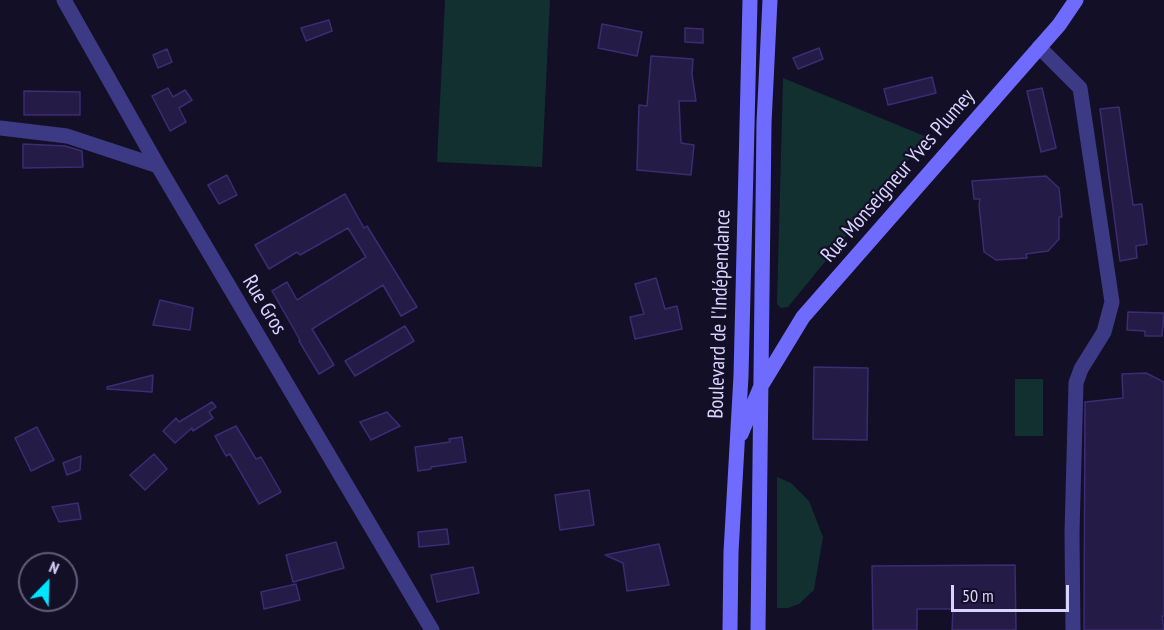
<!DOCTYPE html>
<html>
<head>
<meta charset="utf-8">
<style>
  body { margin:0 }
  #map { position:relative; width:1164px; height:630px; overflow:hidden; background:#130f26; font-family:"PT Sans Narrow",sans-serif }
  canvas { display:block }
  .north { position:absolute; left:18px; top:552px; width:60px; height:60px; box-sizing:border-box; background:#130f26; border:2px solid #625e7d; border-radius:50%; rotate:23deg; font-size:16px; font-weight:700; line-height:24px; text-align:center; color:#d9d4ff }
  .north::after { content:''; display:block; margin:auto; width:21px; height:27px; background:#00e5ff; clip-path:polygon(50% 0,100% 100%,50% 72%,0 100%) }
  .scale { position:absolute; left:951px; top:585px; width:118px; height:27px; box-sizing:border-box; border:3px solid #d9d4ff; border-top:0; padding-left:8px; font-size:18px; line-height:21px; white-space:nowrap; color:#d9d4ff; -webkit-text-stroke:4px #130f26; paint-order:stroke }
</style>
</head>
<body>
<div id="map">
<canvas width="1164" height="630"></canvas>
<div class="north">N</div>
<div class="scale">50 m</div>
</div>
<script>
const c = document.querySelector('canvas').getContext('2d');
c.lineJoin = 'round';
function fill(path, color) { c.fillStyle = color; c.fill(path, 'evenodd'); }
function strokePath(path, color, width, dash) { c.strokeStyle = color; c.lineWidth = width; c.lineCap = dash ? 'butt' : 'round'; c.setLineDash(dash || []); c.stroke(path); }
function drawText(font, color, halo, rows, align = 'center') {
  c.font = font + ' "PT Sans Narrow",sans-serif'; c.lineWidth = 4.5; c.setLineDash([]); c.textBaseline = 'middle'; c.strokeStyle = halo; c.fillStyle = color; for (const [text, x, y, turn = 0] of rows) {
    c.save(); c.translate(x, y); c.rotate((+turn || 0) * Math.PI / 180); c.textAlign = isNaN(turn) ? turn : align; if (halo) c.strokeText(text, 0, 0); c.fillText(text, 0, 0); c.restore();
  }
}
fill(new Path2D(`
  M 445,0 L 550,0 L 542,167 L 437,162 Z
  M 783,78 L 927,137 L 788,307 L 781,308 L 777,304 Z
  M 1015,379 L 1043,379 L 1043,436 L 1015,436 Z
  M 777,477 L 791,483 L 809,501 L 823,537 L 814,590 L 799,604 L 788,608 L 777,608 Z`), '#12302f');
const building = new Path2D(`
  M 329,20 L 332,31 L 306,41 L 301,28 Z
  M 602,24 L 642,32 L 637,56 L 598,48 Z
  M 685,28 L 703,29 L 703,43 L 685,42 Z
  M 819,48 L 823,59 L 798,69 L 793,58 Z
  M 167,49 L 172,62 L 158,68 L 153,55 Z
  M 651,56 L 693,59 L 692,74 L 696,101 L 679,101 L 681,143 L 694,145 L 691,175 L 637,170 L 639,105 L 647,106 Z
  M 932,77 L 936,93 L 888,105 L 884,89 Z
  M 168,88 L 173,97 L 185,90 L 192,100 L 179,108 L 186,122 L 170,131 L 152,96 Z
  M 1042,88 L 1056,148 L 1041,152 L 1027,91 Z
  M 24,91 L 80,92 L 80,115 L 24,115 Z
  M 1119,107 L 1133,205 L 1142,204 L 1147,244 L 1136,246 L 1137,258 L 1120,261 L 1100,109 Z
  M 23,144 L 65,146 L 82,151 L 83,167 L 23,168 Z
  M 227,175 L 237,195 L 219,204 L 208,185 Z
  M 1046,176 L 1059,188 L 1062,217 L 1059,217 L 1059,239 L 1048,251 L 1026,254 L 1027,258 L 996,260 L 984,252 L 979,205 L 980,199 L 974,199 L 972,181 Z
  M 345,194 L 364,228 L 367,226 L 417,307 L 401,316 L 383,285 L 312,329 L 334,365 L 319,374 L 299,341 L 300,340 L 272,291 L 287,282 L 297,300 L 366,257 L 348,228 L 300,255 L 297,252 L 269,269 L 255,245 Z
  M 656,278 L 665,309 L 677,306 L 682,329 L 635,339 L 630,317 L 644,314 L 635,284 Z
  M 160,300 L 193,308 L 190,330 L 153,325 Z
  M 1128,312 L 1164,313 L 1162,336 L 1145,336 L 1145,331 L 1127,330 Z
  M 405,326 L 414,341 L 355,376 L 345,361 Z
  M 814,367 L 868,368 L 867,440 L 813,439 Z
  M 1146,373 L 1164,382 L 1164,616 L 1162,616 L 1164,630 L 1084,630 L 1085,402 L 1123,398 L 1122,374 Z
  M 153,375 L 152,392 L 107,389 L 107,387 Z
  M 212,402 L 216,407 L 209,412 L 213,418 L 193,431 L 192,428 L 175,443 L 163,431 L 176,418 L 179,422 Z
  M 387,412 L 400,426 L 371,440 L 360,422 Z
  M 236,426 L 256,459 L 261,457 L 281,492 L 259,504 L 230,454 L 226,456 L 215,436 Z
  M 37,427 L 54,460 L 31,471 L 15,438 Z
  M 462,437 L 466,462 L 431,467 L 431,469 L 418,471 L 415,447 L 450,442 L 449,439 Z
  M 154,454 L 167,469 L 145,490 L 130,475 Z
  M 81,456 L 80,470 L 67,475 L 63,463 Z
  M 589,490 L 594,525 L 560,530 L 555,495 Z
  M 78,503 L 81,519 L 59,522 L 52,507 Z
  M 447,529 L 449,544 L 419,547 L 418,532 Z
  M 336,542 L 344,568 L 293,582 L 286,555 Z
  M 659,544 L 669,585 L 627,591 L 623,563 L 605,555 Z
  M 1015,565 L 1016,630 L 952,630 L 953,609 L 917,609 L 917,630 L 873,630 L 872,566 Z
  M 473,567 L 479,593 L 437,602 L 431,575 Z
  M 296,584 L 300,600 L 264,609 L 261,592 Z`);
fill(building, '#241b47');
strokePath(building, '#3b2d73', 1.5);
strokePath(new Path2D(`
  M 64,0 L 158,166 L 432,630
  M 1039,47 L 1080,88 L 1112,302 L 1104,332 L 1081,369 L 1076,383 L 1072,533 L 1073,630
  M 0,128 L 67,136 L 158,166`), '#3d3a85', 15);
strokePath(new Path2D(`
  M 741,434 L 761,386 L 803,317 L 1059,25 L 1076,0
  M 730,630 L 731,552 L 741,376 L 750,0
  M 758,630 L 764,123 L 770,0`), '#6f6bff', 15);
drawText('21px', '#d9d4ff', '#130f26', [
  ["Rue Monseigneur Yves Plumey",898,176,-49],
  ["Rue Gros",264,305,59],
  ["Boulevard de l'Indépendance",720,314,-88]
]);
</script>
</body>
</html>
